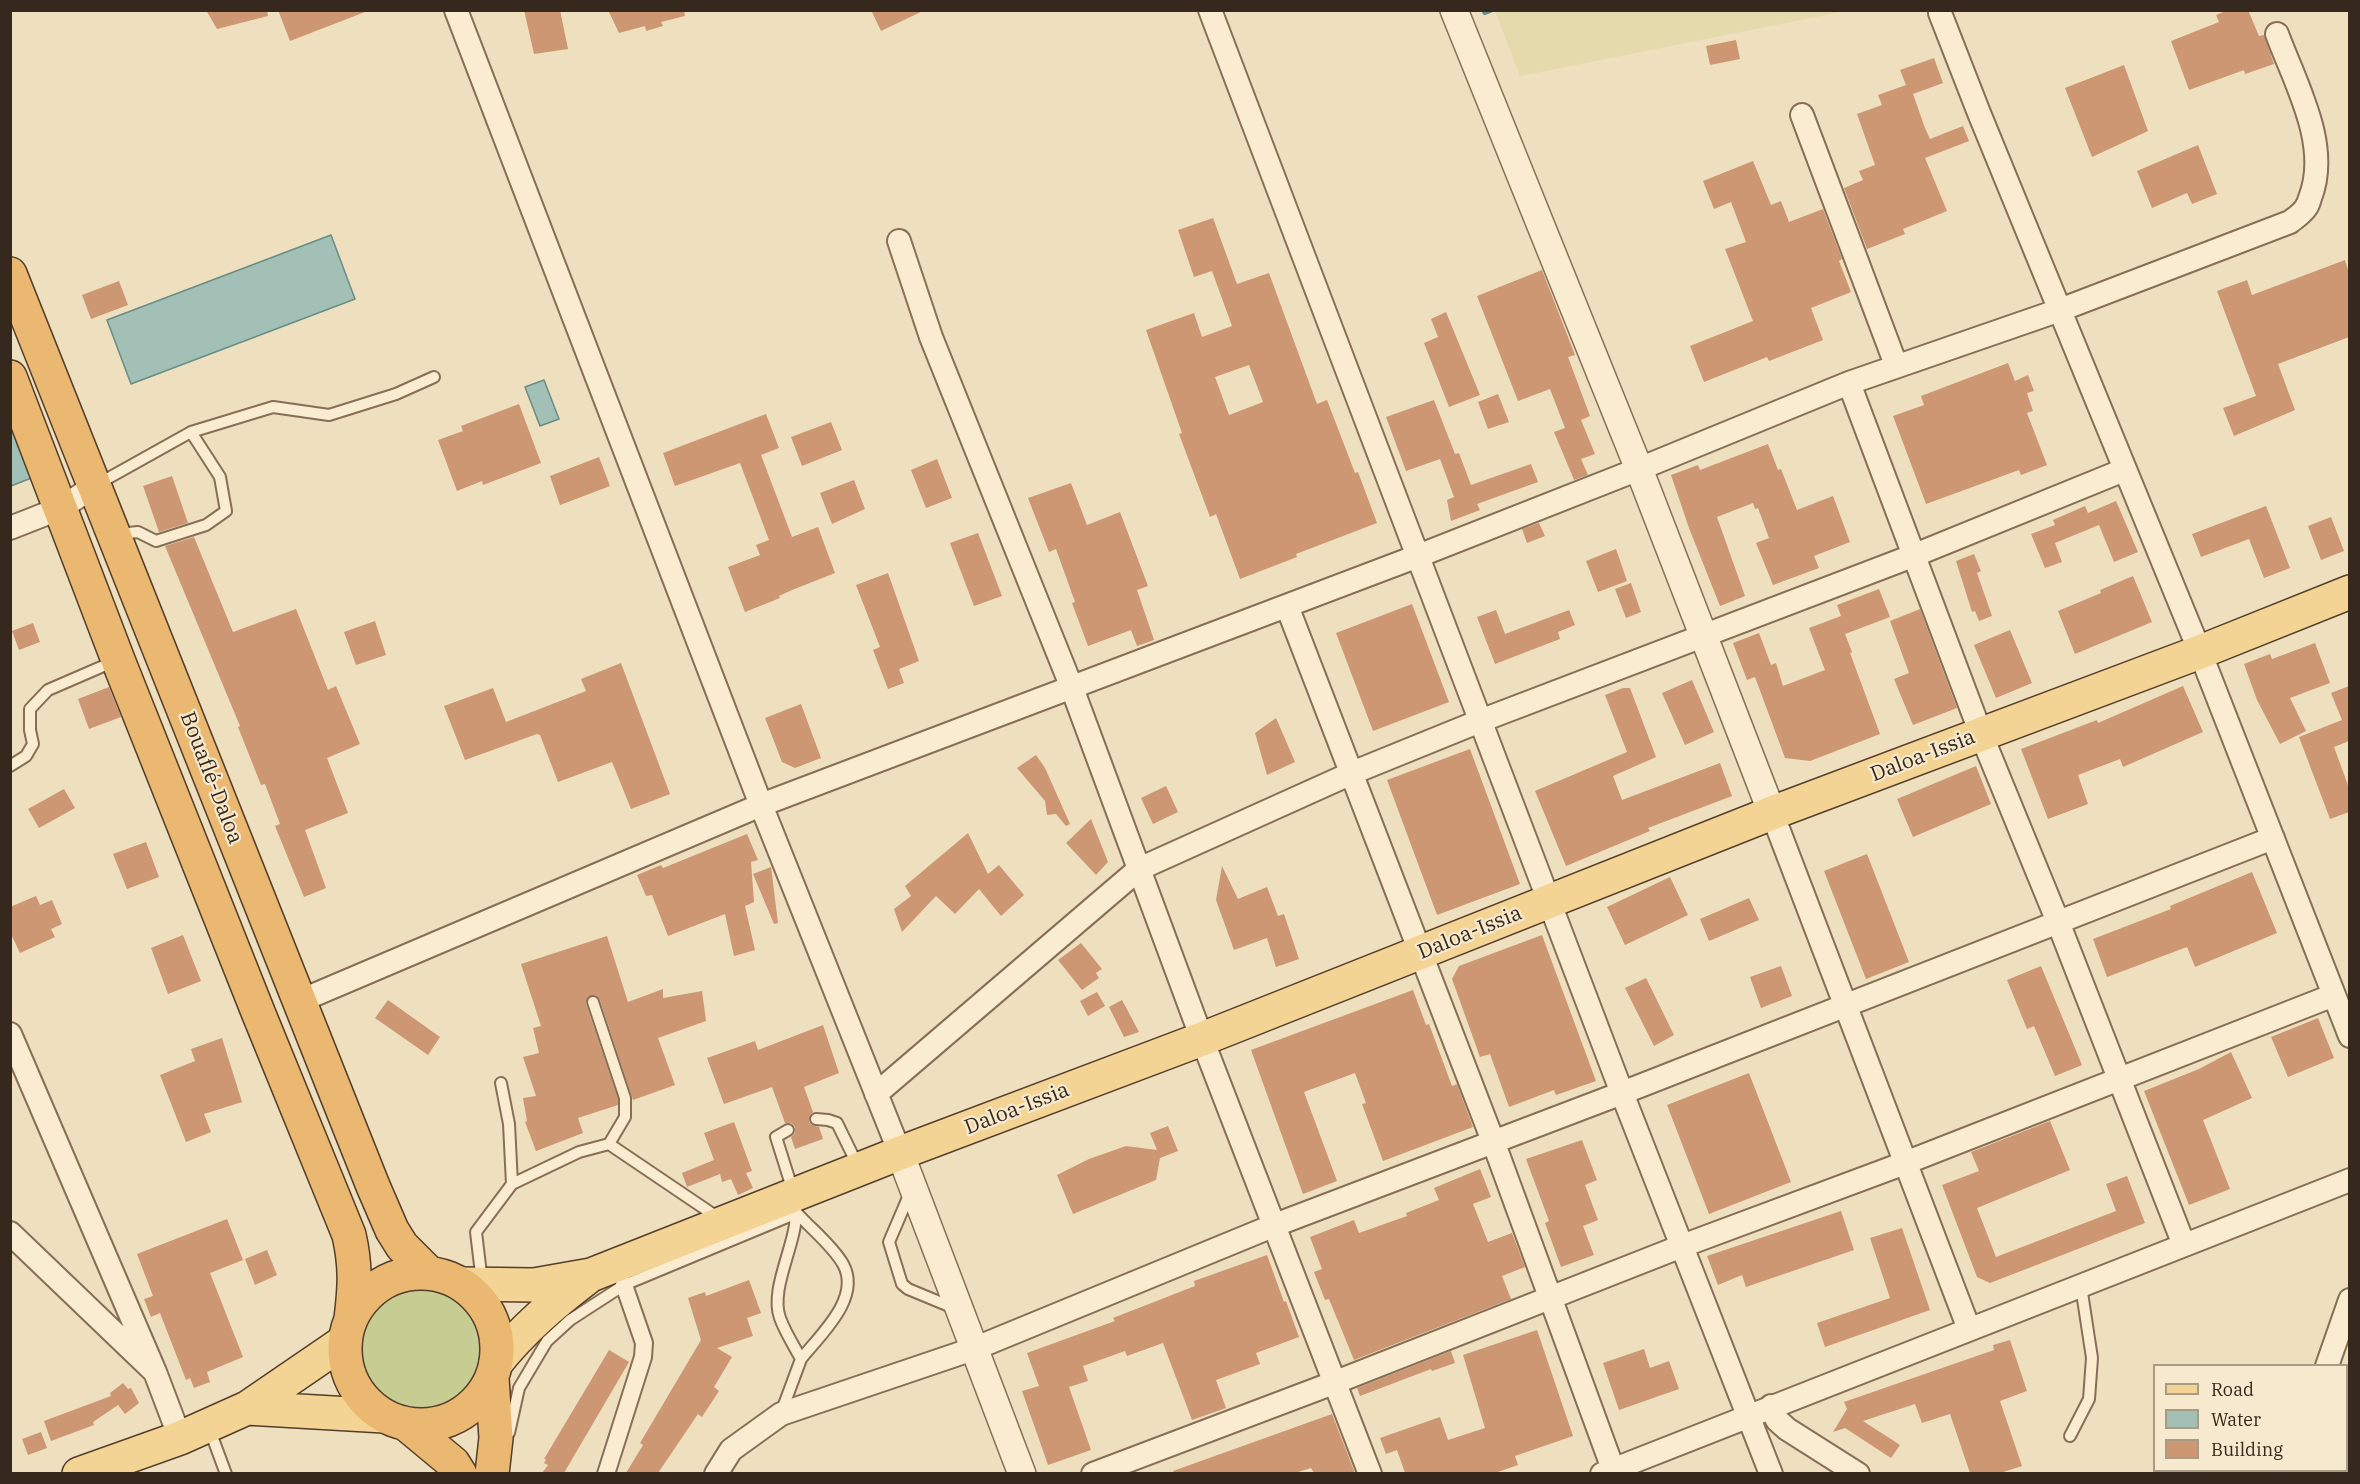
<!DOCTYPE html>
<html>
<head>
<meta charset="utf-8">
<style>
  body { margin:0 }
  #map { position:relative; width:2360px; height:1484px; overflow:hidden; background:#eedfbe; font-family:"IBM Plex Serif",serif }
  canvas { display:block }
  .frame { position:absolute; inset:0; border:12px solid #36281c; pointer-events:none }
  .legend { position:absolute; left:2153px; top:1364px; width:195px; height:108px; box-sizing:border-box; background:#f6e9ce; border:2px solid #a99c87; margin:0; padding:8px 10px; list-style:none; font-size:18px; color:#36281c }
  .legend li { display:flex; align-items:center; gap:12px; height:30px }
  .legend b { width:30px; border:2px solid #a99c87 }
</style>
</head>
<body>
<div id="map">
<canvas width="2360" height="1484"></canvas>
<div class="frame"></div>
<ul class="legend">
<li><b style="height:8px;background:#f3d494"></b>Road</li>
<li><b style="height:16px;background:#a2c0b6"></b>Water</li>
<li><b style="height:16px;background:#cd9773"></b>Building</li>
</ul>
</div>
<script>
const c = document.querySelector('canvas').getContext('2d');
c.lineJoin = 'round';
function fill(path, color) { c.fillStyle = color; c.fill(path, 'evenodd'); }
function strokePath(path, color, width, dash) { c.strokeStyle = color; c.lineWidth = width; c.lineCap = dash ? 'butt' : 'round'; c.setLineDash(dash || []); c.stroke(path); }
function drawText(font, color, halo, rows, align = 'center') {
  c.font = font + ' "IBM Plex Serif",serif'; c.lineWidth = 4.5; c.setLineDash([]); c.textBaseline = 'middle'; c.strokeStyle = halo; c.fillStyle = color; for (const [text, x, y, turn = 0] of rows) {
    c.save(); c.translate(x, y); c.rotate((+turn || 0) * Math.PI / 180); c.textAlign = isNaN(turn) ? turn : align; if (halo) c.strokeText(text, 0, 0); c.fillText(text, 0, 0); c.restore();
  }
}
fill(new Path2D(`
  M 1495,11 L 1845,11 L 1520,76 Z`), '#e4daac');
fill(new Path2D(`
  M360 1349a62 62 0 1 1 124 0a62 62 0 1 1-124 0Z`), '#c6cc92');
const water = new Path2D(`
  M 331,235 L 355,299 L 131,384 L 107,320 Z
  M 544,380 L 559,419 L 540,426 L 525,387 Z
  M 10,398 L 39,475 L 11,486 L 10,486 Z`);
fill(water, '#a2c0b6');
strokePath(water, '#698d84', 1.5);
strokePath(new Path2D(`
  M 1485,12 L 1490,10`), '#698d84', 6);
fill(new Path2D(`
  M 206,10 L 267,10 L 268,16 L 217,29 Z
  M 278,10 L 365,10 L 365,12 L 290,41 Z
  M 524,10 L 560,10 L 568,49 L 534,54 Z
  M 608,10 L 684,10 L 685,16 L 661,22 L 663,26 L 646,31 L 645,26 L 619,33 Z
  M 871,10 L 925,10 L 881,31 Z
  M 2228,10 L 2248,10 L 2259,36 L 2264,35 L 2274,64 L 2245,74 L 2244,70 L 2189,90 L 2171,41 L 2219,22 L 2216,15 Z
  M 1736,40 L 1740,59 L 1710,65 L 1706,46 Z
  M 1934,58 L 1943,83 L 1913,94 L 1925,128 L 1930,139 L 1963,126 L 1969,141 L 1925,158 L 1947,211 L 1903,229 L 1905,234 L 1867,249 L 1844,188 L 1863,180 L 1859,171 L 1875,165 L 1857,114 L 1882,105 L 1878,95 L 1906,85 L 1900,70 Z
  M 2124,65 L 2148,131 L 2092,157 L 2065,88 Z
  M 2198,145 L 2217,194 L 2192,204 L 2187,193 L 2152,208 L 2137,171 Z
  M 1753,161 L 1771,205 L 1781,201 L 1789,222 L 1823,209 L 1842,259 L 1839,261 L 1851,292 L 1811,308 L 1823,340 L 1769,361 L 1767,357 L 1704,382 L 1690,346 L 1753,321 L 1725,249 L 1746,242 L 1731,202 L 1714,209 L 1703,181 Z
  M 1213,218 L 1237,284 L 1269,273 L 1317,404 L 1327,400 L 1355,473 L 1358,472 L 1377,523 L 1296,554 L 1297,557 L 1240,579 L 1216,514 L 1210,517 L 1179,434 L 1182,433 L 1146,330 L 1194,313 L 1202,337 L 1232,326 L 1212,271 L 1194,277 L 1178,230 ZM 1249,365 L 1263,402 L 1229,415 L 1215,377 Z
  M 2345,260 L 2349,273 L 2349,337 L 2278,364 L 2295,410 L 2234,436 L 2223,408 L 2256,396 L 2217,291 L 2247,280 L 2252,295 Z
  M 1542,270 L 1575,355 L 1568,357 L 1590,416 L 1581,420 L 1595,454 L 1581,459 L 1588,475 L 1574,480 L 1554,432 L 1565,428 L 1550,389 L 1518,401 L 1477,296 Z
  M 119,281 L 128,305 L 91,319 L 82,295 Z
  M 1446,312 L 1480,395 L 1449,407 L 1424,343 L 1438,337 L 1431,319 Z
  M 2008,363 L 2015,381 L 2028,375 L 2034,391 L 2027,393 L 2033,411 L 2027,413 L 2047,465 L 2021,475 L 2019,470 L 1926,504 L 1893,416 L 1924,405 L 1921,396 Z
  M 1498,394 L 1509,422 L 1488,429 L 1478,402 Z
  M 1434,400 L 1455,454 L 1459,453 L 1471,485 L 1531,464 L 1538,482 L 1477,504 L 1480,510 L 1451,521 L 1447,500 L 1454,497 L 1440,459 L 1406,471 L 1386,417 Z
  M 519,404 L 541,463 L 483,485 L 482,481 L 457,491 L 438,440 L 463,431 L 461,426 Z
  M 766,414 L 779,448 L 761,455 L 792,537 L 818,527 L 835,573 L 792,590 L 779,596 L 780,598 L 745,612 L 728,567 L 760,555 L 756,545 L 769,540 L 740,463 L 675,486 L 663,453 Z
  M 831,422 L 842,450 L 802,466 L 791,437 Z
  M 1768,444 L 1778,470 L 1781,469 L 1797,510 L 1833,496 L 1850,542 L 1814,556 L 1819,568 L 1773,585 L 1756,543 L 1769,538 L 1758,508 L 1755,509 L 1753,503 L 1717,517 L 1745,596 L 1720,606 L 1689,528 L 1671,475 L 1698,465 L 1700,470 Z
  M 599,457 L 610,486 L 560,505 L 550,476 Z
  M 937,459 L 952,498 L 926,508 L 911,470 Z
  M 172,476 L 188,523 L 159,532 L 143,486 Z
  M 854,480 L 865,509 L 832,524 L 820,493 Z
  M 1071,483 L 1087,525 L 1120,512 L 1148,586 L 1137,590 L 1154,640 L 1137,646 L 1131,630 L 1088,646 L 1072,603 L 1075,602 L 1056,549 L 1049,552 L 1028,498 Z
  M 2116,501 L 2138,552 L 2114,562 L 2099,525 L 2055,543 L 2062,562 L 2045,568 L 2031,534 L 2055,525 L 2053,520 L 2085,506 L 2088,513 Z
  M 2266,506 L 2290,568 L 2264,578 L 2249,539 L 2201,557 L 2192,534 Z
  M 2331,517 L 2344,551 L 2321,560 L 2308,526 Z
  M 1539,523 L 1545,536 L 1527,543 L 1522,529 Z
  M 978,533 L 1002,596 L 974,606 L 950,543 Z
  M 194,537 L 233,632 L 296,609 L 328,690 L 336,686 L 360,744 L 327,758 L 348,813 L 305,830 L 326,888 L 304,897 L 275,826 L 280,824 L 265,784 L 261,785 L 238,727 L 240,726 L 165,546 Z
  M 1616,549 L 1627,581 L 1598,592 L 1586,561 Z
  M 1974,554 L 1981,571 L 1977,573 L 1992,616 L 1979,621 L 1975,611 L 1972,612 L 1956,561 Z
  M 888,573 L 919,661 L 899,669 L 904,683 L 888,689 L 873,650 L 880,647 L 856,585 Z
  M 2133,576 L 2152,622 L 2075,654 L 2058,611 L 2101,593 L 2100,590 Z
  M 1631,583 L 1641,612 L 1626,618 L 1615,589 Z
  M 1879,589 L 1890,617 L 1845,634 L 1852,652 L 1850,653 L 1880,734 L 1810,761 L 1785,758 L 1755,677 L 1747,680 L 1733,643 L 1759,633 L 1771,665 L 1776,663 L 1783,686 L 1825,670 L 1809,628 L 1841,616 L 1837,605 Z
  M 1412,604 L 1449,702 L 1373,731 L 1336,633 Z
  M 1920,609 L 1957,708 L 1913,725 L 1894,679 L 1909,673 L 1890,621 Z
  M 1496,610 L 1505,634 L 1569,610 L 1575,625 L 1558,632 L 1560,639 L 1495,664 L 1477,617 Z
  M 375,621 L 386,655 L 356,665 L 344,632 Z
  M 33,623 L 40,642 L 19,650 L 12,631 Z
  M 2010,630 L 2032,683 L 1996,698 L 1974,645 Z
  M 2315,643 L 2330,683 L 2290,698 L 2306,731 L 2280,744 L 2257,700 L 2244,664 L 2270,654 L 2272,659 Z
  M 621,663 L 670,794 L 631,809 L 612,762 L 558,782 L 540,735 L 537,734 L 465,760 L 444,706 L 493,688 L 506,722 L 586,691 L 581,679 Z
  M 1692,680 L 1714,732 L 1685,745 L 1662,693 Z
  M 2183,686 L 2203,732 L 2123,767 L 2120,759 L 2078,775 L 2088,804 L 2048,819 L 2021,749 L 2097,720 L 2098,723 Z
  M 2349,686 L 2349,741 L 2334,747 L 2349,788 L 2349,812 L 2330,819 L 2299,737 L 2342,720 L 2331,693 Z
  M 109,687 L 121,717 L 89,729 L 78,699 Z
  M 1623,688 L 1630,688 L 1656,757 L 1613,776 L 1622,800 L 1720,763 L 1732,796 L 1648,828 L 1650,831 L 1566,866 L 1535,791 L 1627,752 L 1605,695 Z
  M 801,704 L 821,758 L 795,768 L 782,762 L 765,718 Z
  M 1276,718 L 1295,762 L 1267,775 L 1255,733 Z
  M 1470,749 L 1520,884 L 1437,915 L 1387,780 Z
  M 1036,755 L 1045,768 L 1070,824 L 1066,826 L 1056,814 L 1047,815 L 1045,801 L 1017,768 Z
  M 1976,766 L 1991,804 L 1913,837 L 1897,799 Z
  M 1166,786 L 1178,812 L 1153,824 L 1141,798 Z
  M 64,789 L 75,808 L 39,828 L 28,809 Z
  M 1091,819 L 1108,862 L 1096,875 L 1066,843 Z
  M 968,833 L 988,874 L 999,865 L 1024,895 L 1001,916 L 979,889 L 955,914 L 936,896 L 902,932 L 894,909 L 911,896 L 905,886 Z
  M 747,834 L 758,860 L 751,862 L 754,902 L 745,906 L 755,950 L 734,956 L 725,914 L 668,936 L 652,895 L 646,896 L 637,875 L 661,865 L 663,868 Z
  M 146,842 L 159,877 L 127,889 L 113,854 Z
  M 1867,854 L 1909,962 L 1866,979 L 1824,871 Z
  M 1222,866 L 1238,899 L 1267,887 L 1278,916 L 1284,914 L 1299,959 L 1276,967 L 1267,938 L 1234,950 L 1216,900 Z
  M 771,867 L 778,923 L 774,924 L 753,874 Z
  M 2252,872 L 2277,933 L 2195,967 L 2187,947 L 2107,977 L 2093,939 L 2171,909 L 2170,906 Z
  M 1670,877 L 1688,915 L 1625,945 L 1607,907 Z
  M 36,896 L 40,905 L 52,900 L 62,924 L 51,929 L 55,937 L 20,953 L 10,932 L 10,907 Z
  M 1749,898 L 1759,920 L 1709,941 L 1700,919 Z
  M 183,935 L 201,981 L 168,994 L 151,948 Z
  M 1542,935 L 1596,1081 L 1556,1095 L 1554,1090 L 1509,1107 L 1490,1054 L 1480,1057 L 1452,979 L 1459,966 Z
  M 607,936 L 628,1002 L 663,989 L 663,998 L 702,991 L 706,1021 L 658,1038 L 675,1085 L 633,1100 L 600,1000 L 595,995 L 588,997 L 586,1004 L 618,1099 L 618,1105 L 578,1118 L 583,1133 L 536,1151 L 525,1122 L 527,1121 L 523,1098 L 536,1096 L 523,1057 L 539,1053 L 533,1028 L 541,1026 L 521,964 Z
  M 1081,943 L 1102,969 L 1096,973 L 1099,978 L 1082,990 L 1058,960 Z
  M 1781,966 L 1792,996 L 1761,1008 L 1750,977 Z
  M 2041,966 L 2082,1065 L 2055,1076 L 2034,1026 L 2027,1029 L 2007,980 Z
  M 1646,978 L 1674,1035 L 1654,1046 L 1625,988 Z
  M 1413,990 L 1426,1025 L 1429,1024 L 1452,1086 L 1457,1084 L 1473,1127 L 1383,1161 L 1362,1104 L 1366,1103 L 1355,1073 L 1304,1092 L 1337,1181 L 1303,1194 L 1251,1050 Z
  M 1097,992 L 1105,1006 L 1088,1016 L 1080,1001 Z
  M 388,1000 L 440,1037 L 428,1055 L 375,1018 Z
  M 1122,1000 L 1139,1032 L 1124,1037 L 1109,1007 Z
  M 2318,1018 L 2334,1058 L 2288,1077 L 2271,1037 Z
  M 823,1025 L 839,1073 L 804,1087 L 813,1112 L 810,1115 L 809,1122 L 812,1125 L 819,1127 L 823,1139 L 795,1149 L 791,1137 L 795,1133 L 795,1127 L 791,1123 L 785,1123 L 772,1087 L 724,1104 L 707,1058 L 755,1041 L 758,1050 Z
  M 222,1038 L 242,1102 L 204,1114 L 211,1132 L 186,1142 L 160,1075 L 195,1061 L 191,1049 Z
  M 2231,1052 L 2252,1098 L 2203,1120 L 2230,1189 L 2189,1205 L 2144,1091 L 2199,1069 Z
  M 1749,1073 L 1791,1182 L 1709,1214 L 1667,1105 Z
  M 2050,1121 L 2070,1170 L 1977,1208 L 1996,1257 L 2116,1211 L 2106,1184 L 2127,1176 L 2145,1223 L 1990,1283 L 1977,1277 L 1942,1185 L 1979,1171 L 1971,1152 Z
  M 734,1122 L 752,1171 L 746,1173 L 753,1188 L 738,1195 L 731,1179 L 722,1182 L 720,1174 L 687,1187 L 682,1173 L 714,1160 L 704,1133 Z
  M 1168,1126 L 1178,1151 L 1160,1158 L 1156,1180 L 1073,1214 L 1057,1175 L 1089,1159 L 1126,1146 L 1157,1150 L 1150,1133 Z
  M 1582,1140 L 1597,1180 L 1585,1185 L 1598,1220 L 1583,1226 L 1594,1255 L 1561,1267 L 1545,1223 L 1549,1221 L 1526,1159 Z
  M 1480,1169 L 1491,1197 L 1473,1204 L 1488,1242 L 1512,1233 L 1525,1267 L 1502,1276 L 1511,1299 L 1354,1360 L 1329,1299 L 1325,1300 L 1314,1272 L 1322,1269 L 1310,1237 L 1354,1220 L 1359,1233 L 1407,1216 L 1406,1213 L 1439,1200 L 1434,1188 Z
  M 1841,1211 L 1854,1250 L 1746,1287 L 1742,1275 L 1718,1285 L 1707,1256 Z
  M 227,1219 L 243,1260 L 210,1273 L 243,1357 L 207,1372 L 210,1382 L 194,1388 L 190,1378 L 186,1380 L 160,1313 L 151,1317 L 144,1299 L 153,1296 L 137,1254 Z
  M 1902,1228 L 1930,1310 L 1825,1347 L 1817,1323 L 1890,1298 L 1870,1238 Z
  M 267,1250 L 277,1275 L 255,1285 L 245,1259 Z
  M 1267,1255 L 1284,1302 L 1286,1301 L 1299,1337 L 1256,1353 L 1260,1364 L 1216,1380 L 1226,1408 L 1192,1420 L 1163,1343 L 1127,1356 L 1125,1351 L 1083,1366 L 1088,1381 L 1069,1387 L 1091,1450 L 1048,1465 L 1022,1391 L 1039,1386 L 1027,1353 L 1115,1321 L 1113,1318 L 1195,1286 L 1194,1281 Z
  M 749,1280 L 761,1313 L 747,1318 L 753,1336 L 717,1348 L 732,1357 L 714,1387 L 719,1391 L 702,1417 L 698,1414 L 658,1473 L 626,1473 L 643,1445 L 640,1443 L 701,1340 L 688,1298 L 705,1292 L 706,1296 Z
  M 1537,1330 L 1573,1436 L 1515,1456 L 1518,1465 L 1495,1473 L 1405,1473 L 1397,1450 L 1386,1454 L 1380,1438 L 1440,1417 L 1448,1440 L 1485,1428 L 1463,1355 Z
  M 2010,1340 L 2027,1391 L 2000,1401 L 2022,1466 L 2000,1473 L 1970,1473 L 1950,1414 L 1922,1423 L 1915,1404 L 1863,1421 L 1900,1445 L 1891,1458 L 1845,1428 L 1833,1432 L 1847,1409 L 1844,1402 L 1994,1350 L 1993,1345 Z
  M 1644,1349 L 1650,1368 L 1669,1361 L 1679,1389 L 1619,1410 L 1603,1363 Z
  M 609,1350 L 629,1362 L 564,1473 L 542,1473 L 548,1465 L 544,1463 L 546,1459 L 544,1459 Z
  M 1451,1351 L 1455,1363 L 1432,1371 L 1431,1369 L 1360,1396 L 1357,1388 Z
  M 123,1383 L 128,1389 L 131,1388 L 139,1403 L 125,1414 L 118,1405 L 93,1422 L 94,1425 L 51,1441 L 44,1421 L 111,1396 L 110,1393 Z
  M 1332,1414 L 1355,1473 L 1314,1473 L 1311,1468 L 1295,1473 L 1174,1473 L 1173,1471 Z
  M 41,1432 L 47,1448 L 28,1455 L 22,1439 Z`), '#cd9773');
const service = new Path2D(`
  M 96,485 L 191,432 L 273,407 L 329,415 L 396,394 L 434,377
  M 119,534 L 138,532 L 156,541 L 206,525 L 226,511 L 220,477 L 191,432
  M 10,766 L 26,756 L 33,744 L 30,730 L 30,709 L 48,690 L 115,661
  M 593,1002 L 625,1098 L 625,1117 L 609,1144
  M 816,1119 L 828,1120 L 837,1123 L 858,1166
  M 788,1130 L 776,1137 L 793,1191
  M 512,1184 L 579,1152 L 609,1144 L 720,1219
  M 910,1193 L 889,1242 L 902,1284 L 908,1289 L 954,1308
  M 482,1282 L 476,1232 L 512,1184 L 509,1124 L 501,1083
  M 781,1413 L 801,1359 C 794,1346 785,1332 780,1318 C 769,1288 798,1242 796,1209
  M 209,1428 L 226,1474
  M 509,1433 L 519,1388 L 547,1341 L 570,1320 L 624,1285 L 797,1213 C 811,1229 832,1245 843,1264 C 862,1298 820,1335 801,1359
  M 2070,1436 L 2089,1399 L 2092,1358 L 2081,1286`);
const pedestrian = new Path2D(`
  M 606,1474 L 643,1357 L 644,1343 L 624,1285`);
const minor = new Path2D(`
  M 456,10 L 761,805 L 900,1153
  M 1210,10 L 1622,1093 L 1771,1474
  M 1940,13 L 1979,113 L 2200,652 L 2350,1036
  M 1802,115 L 1896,365
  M 899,241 L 931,337 L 1072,688 L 1202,1039 L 1370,1474
  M 1849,383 L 1981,734 L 2058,922 L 2184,1245
  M 10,528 L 61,508 L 96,485
  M 1287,606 L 1493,1141 L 1613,1469
  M 1772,813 L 1969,1329
  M 300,1001 L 761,805 L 1418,556 L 1639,469 L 1849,383 L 2060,310 L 2290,222 C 2295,218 2300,215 2304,210 C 2307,207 2309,202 2310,198 C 2331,145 2295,83 2277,34
  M 10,1034 L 155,1372
  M 876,1094 L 1139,869 L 1352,773 L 1480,721 L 1915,555 L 2124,470
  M 10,1233 L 155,1372 L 180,1438
  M 2327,1366 L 2350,1300
  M 1771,1406 L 1777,1420 L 1787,1429 L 1858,1474
  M 716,1474 L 731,1450 L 781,1414 L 976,1348 L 1275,1225 L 1622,1093 L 2273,838
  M 1093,1474 L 1336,1382 L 1682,1246 L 1905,1163 L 2334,995
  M 1602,1474 L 2350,1180
  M 2289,1474 L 2291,1470`);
const tertiary = new Path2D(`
  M 1454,10 L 1639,469 L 1772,813
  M 900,1153 L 1022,1474`);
const primary = new Path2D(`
  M 462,1284 L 534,1285 L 591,1275 L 900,1153 L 1202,1039 L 1772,813 L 2200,652 L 2350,592
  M 496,1363 C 523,1329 553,1304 587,1278
  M 247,1408 L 384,1416
  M 79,1474 L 180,1438 L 247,1408 L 345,1341`);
const trunk = new Path2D(`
  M 10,274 L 373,1186 L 392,1230 L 402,1246 L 428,1272
  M 10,377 L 118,660 L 258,1012 L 349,1235 C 356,1266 355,1287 351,1319
  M345 1349a76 76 0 1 1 152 0a76 76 0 1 1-152 0Z
  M 492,1378 L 496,1438 L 492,1474
  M 406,1424 L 453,1463 L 460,1474`);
strokePath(service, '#876f57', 14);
strokePath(pedestrian, '#876f57', 20);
strokePath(minor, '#876f57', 26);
strokePath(tertiary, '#876f57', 30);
strokePath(primary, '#543e2b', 36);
strokePath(trunk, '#543e2b', 36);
strokePath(service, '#f9ecd1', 10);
strokePath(pedestrian, '#f9ecd1', 16);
strokePath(minor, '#f9ecd1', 22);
strokePath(tertiary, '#f9ecd1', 27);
strokePath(primary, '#f3d494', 33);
strokePath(trunk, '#eab870', 33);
drawText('21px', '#36281c', '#f6e9ce', [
  ["Daloa-Issia",1923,756,-21],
  ["Bouaflé-Daloa",211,778,69],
  ["Daloa-Issia",1470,933,-22],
  ["Daloa-Issia",1017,1109,-21]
]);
</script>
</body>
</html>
